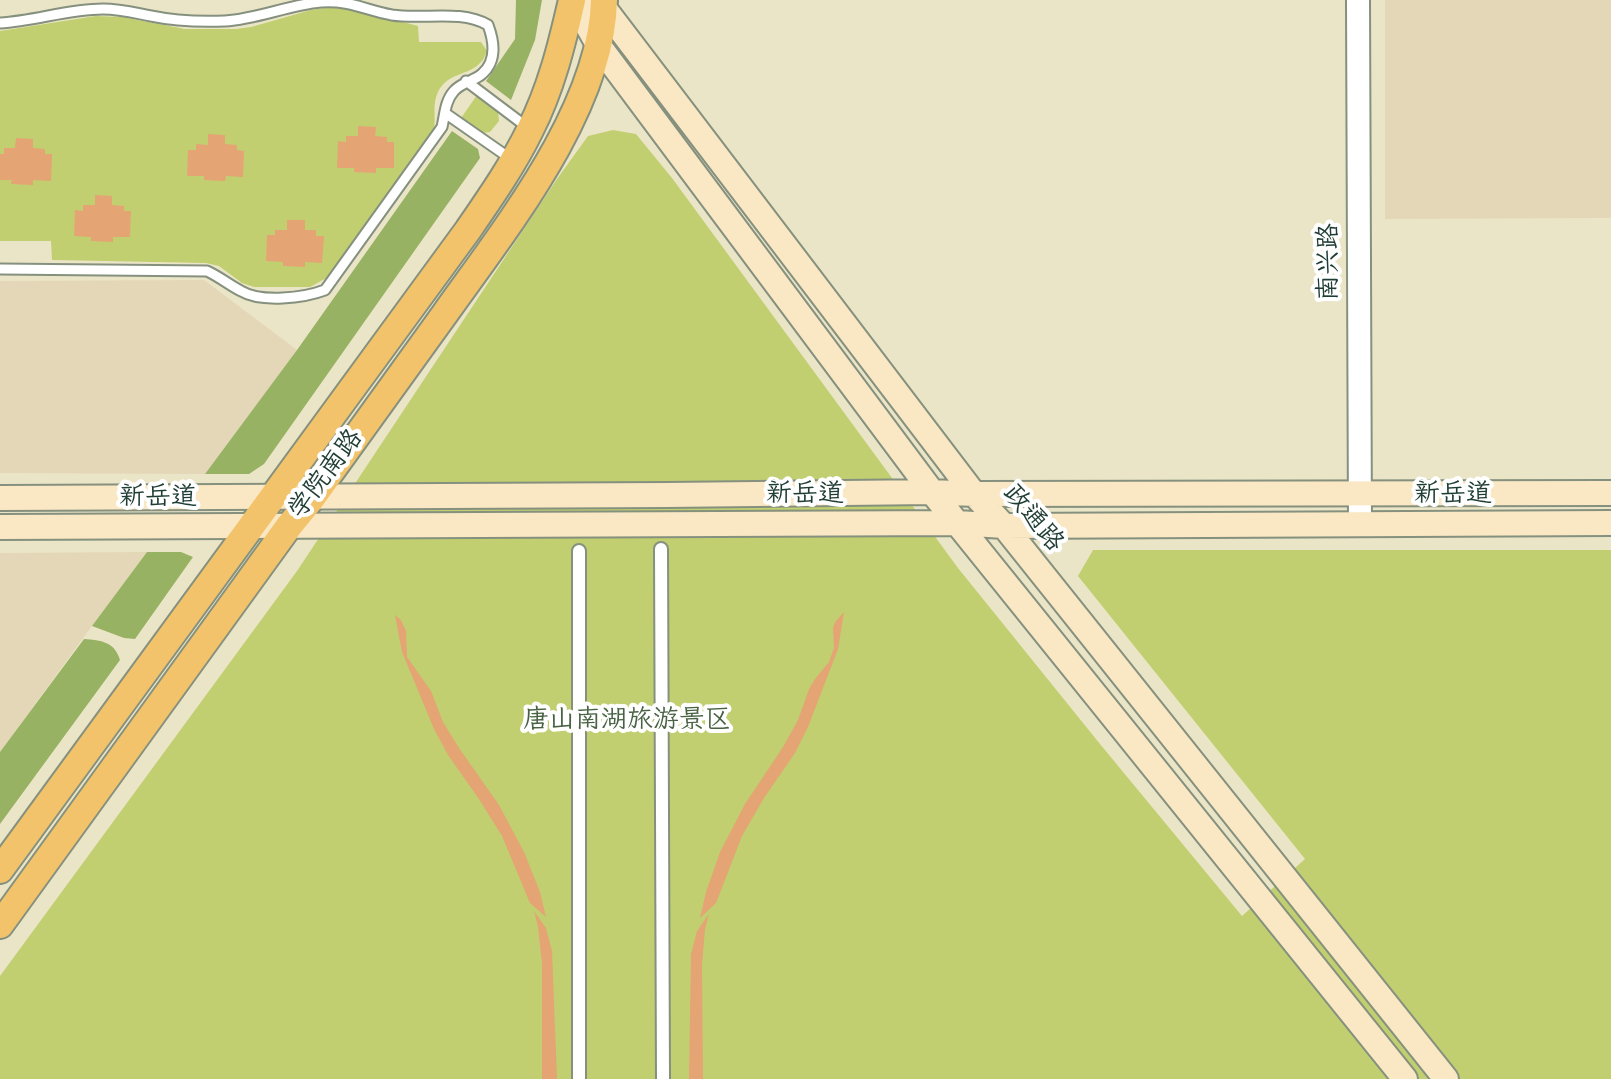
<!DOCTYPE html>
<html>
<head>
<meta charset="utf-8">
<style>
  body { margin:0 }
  canvas { display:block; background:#ebe5c7 }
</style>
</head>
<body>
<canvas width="1611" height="1079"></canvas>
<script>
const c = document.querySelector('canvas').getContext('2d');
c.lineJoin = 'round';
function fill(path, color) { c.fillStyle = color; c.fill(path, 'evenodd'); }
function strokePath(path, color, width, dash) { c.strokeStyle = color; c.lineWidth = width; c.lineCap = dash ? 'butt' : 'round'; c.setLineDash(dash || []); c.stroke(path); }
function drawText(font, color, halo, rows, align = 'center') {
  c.font = font + ' Mynerve,"LXGW WenKai TC",sans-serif'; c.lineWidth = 8; c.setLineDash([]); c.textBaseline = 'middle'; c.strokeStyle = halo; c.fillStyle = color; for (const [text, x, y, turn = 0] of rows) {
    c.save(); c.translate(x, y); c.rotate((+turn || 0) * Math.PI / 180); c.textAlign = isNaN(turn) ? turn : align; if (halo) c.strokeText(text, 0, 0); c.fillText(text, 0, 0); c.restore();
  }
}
fill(new Path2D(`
  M 1385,0 L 1611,0 L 1611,218 L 1385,219 Z
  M 204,280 L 297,350 L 205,474 L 0,473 L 0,281 Z
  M 147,552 L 92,626 L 0,752 L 0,553 Z`), '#e3d7b7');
fill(new Path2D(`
  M 332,7 L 354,9 L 418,26 L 419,42 L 481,42 L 487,51 C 485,55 484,60 480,63 C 468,76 448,72 438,92 C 432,104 436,117 434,130 L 330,276 L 310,287 L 254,287 L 242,283 L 219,266 L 206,263 L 52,260 L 51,241 L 0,241 L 0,31 L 96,16 L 122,17 L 185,29 L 236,29 L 251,27 L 311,10 Z
  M 477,95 L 498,112 L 499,121 L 490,132 L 482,133 L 461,118 Z
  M 613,130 L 636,134 L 672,178 L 958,568 L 1100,744 L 1242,916 L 1305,859 L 1078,576 L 1093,550 L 1611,550 L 1611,1079 L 0,1079 L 0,976 L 297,571 L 557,179 L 588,136 Z`), '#c1cf71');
fill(new Path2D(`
  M 516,0 L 542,0 L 535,40 L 511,100 L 486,81 L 515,39 Z
  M 452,131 L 478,149 L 480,158 L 264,464 L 249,474 L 205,474 L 297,350 Z
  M 147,552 L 181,552 L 193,557 L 135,639 L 124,638 L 92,626 Z
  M 84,639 C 101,640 115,642 120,660 L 0,824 L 0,752 Z`), '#98b263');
fill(new Path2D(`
  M 358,126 L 376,127 L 375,136 L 387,137 L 387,142 L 394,142 L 394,168 L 376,168 L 376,173 L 354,172 L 354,168 L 337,168 L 338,141 L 346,142 L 346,136 L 358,136 Z
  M 208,134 L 225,135 L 225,144 L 237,145 L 237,150 L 244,151 L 243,177 L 226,176 L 225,181 L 204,180 L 204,176 L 187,176 L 188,150 L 196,150 L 196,144 L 208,145 Z
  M 16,138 L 33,139 L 33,148 L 45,149 L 45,154 L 52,154 L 51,181 L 33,180 L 33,185 L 11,184 L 12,180 L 0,180 L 0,154 L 4,154 L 4,148 L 15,148 Z
  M 95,195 L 112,196 L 112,205 L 124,206 L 124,211 L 131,211 L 130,237 L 113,237 L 113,242 L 91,241 L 91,237 L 74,236 L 75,210 L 83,211 L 83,205 L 95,205 Z
  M 287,220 L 305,220 L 305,230 L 316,230 L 316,236 L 324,236 L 322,263 L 305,262 L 305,267 L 283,266 L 283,262 L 266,261 L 267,235 L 275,235 L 275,230 L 287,230 Z
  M 844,612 L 838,649 L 808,727 L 795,753 L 764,798 L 742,836 L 716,903 L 700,918 L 706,892 L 720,852 L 745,804 L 783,747 L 798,720 L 809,689 L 815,679 L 829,662 L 834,648 L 833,628 L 835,622 Z
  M 395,615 L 401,620 L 406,631 L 407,657 L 431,691 L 443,722 L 459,748 L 499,805 L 524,852 L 540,892 L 546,917 L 530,903 L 502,836 L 479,799 L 448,755 L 434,729 L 402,652 Z
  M 534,911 L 546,928 L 552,951 L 557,1079 L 542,1079 L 542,963 L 538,927 Z
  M 709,914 L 705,929 L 702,965 L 703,1079 L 689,1079 L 691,954 L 697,931 Z`), '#e4a473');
const service = new Path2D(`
  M 0,23 C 35,21 68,9 103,9 C 120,9 135,13 151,16 C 175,21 200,22 225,21 C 258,19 288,5 321,2 C 350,0 365,10 392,15 C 423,20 460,9 488,25 C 494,41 497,61 482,74 C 474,81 462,82 454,91 C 445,101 445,114 442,127 L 325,290 C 304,298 261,303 241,291 C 229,285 220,277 207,271 L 0,269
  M 466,81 L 527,127
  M 445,113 L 511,159`);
const pedestrian = new Path2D(`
  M 661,549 L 663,1079
  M 579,551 L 579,1079`);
const tertiary = new Path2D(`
  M 1358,0 L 1360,525`);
const secondary = new Path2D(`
  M 573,0 L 599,46 L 932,492 L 1405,1079
  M 577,0 L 604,8 L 974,494 L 1004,526 L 1446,1079
  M 0,498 L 667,495 L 932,492 L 974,494 L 1611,493
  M 0,527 L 958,523 L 1004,526 L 1611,523`);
const primary = new Path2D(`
  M 0,870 L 468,230 C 490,198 513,165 530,130 C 551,89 562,44 572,0
  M 0,925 L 289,526 L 312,498 C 356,437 400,376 444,315 C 505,229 602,109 604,0`);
strokePath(service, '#85917e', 13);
strokePath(pedestrian, '#85917e', 16);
strokePath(tertiary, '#85917e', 26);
strokePath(secondary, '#85917e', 28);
strokePath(primary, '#85917e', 30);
strokePath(service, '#fff', 9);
strokePath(pedestrian, '#fff', 12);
strokePath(tertiary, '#fff', 22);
strokePath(secondary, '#fae7c3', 24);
strokePath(primary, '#f2c36a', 26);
drawText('26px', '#1f3d34', '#fff', [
  ["南兴路",1331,262,-90],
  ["学院南路",327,475,-53],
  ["新岳道",805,496],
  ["新岳道",1453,496],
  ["新岳道",158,499],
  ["政通路",1032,519,50]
]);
drawText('26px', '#486243', '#fff', [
  ["唐山南湖旅游景区",627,722]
]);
</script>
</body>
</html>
